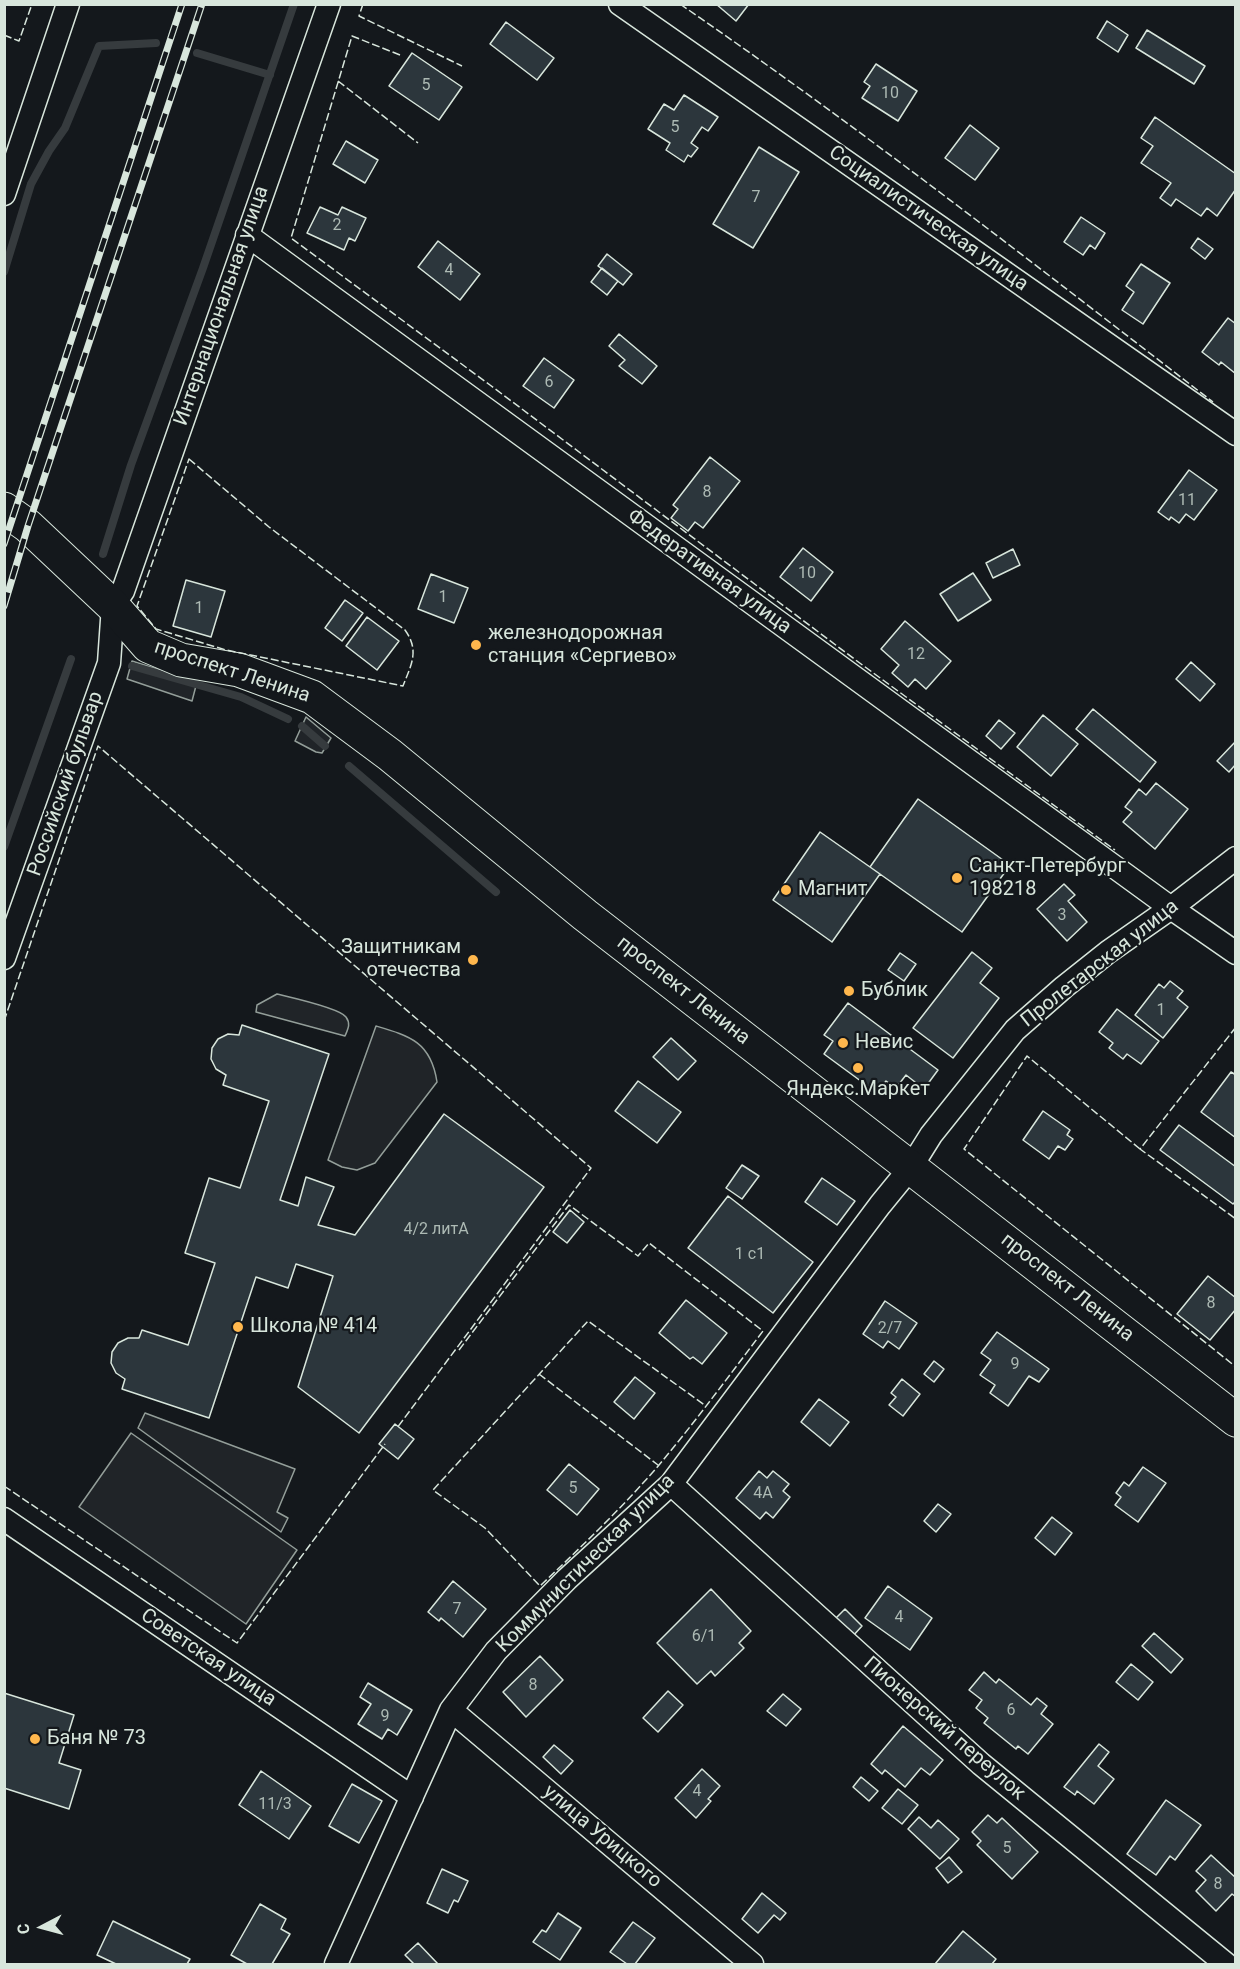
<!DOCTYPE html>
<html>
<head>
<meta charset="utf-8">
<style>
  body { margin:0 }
  #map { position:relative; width:1240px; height:1969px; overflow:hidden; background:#14181c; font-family:Roboto,sans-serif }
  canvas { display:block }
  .frame { position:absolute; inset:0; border:6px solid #d8e6dc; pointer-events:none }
  .north { position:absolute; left:12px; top:1897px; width:60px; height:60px; -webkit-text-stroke:4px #14181c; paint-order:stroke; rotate:264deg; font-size:16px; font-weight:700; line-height:24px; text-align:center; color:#d8e6dc }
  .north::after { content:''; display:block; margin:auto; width:21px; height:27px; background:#d8e6dc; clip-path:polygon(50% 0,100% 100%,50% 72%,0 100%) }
</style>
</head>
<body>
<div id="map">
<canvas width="1240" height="1969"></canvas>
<div class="frame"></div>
<div class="north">С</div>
</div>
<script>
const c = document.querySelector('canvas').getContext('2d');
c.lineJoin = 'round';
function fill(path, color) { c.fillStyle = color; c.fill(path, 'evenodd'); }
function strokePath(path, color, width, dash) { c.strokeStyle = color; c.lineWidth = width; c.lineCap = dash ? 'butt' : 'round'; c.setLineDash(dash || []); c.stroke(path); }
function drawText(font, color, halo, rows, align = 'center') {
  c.font = font + ' Roboto,sans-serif'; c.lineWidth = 4.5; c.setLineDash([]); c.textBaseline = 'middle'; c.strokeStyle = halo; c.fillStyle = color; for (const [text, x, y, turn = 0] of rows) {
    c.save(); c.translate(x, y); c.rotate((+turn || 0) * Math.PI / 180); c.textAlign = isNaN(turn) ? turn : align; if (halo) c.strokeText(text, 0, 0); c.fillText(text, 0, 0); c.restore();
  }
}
const green = new Path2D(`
  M 132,661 L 197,682 L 192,701 L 127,679 Z
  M 306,717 L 331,738 L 322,753 L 316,752 L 295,741 Z
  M 277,994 C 289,997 340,1008 346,1017 C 351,1024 348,1029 345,1036 L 256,1012 L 257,1005 Z
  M 376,1026 C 410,1036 431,1042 437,1082 L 375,1163 L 357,1170 L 342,1167 L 328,1160 Z
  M 145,1413 L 295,1469 L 277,1512 L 288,1518 L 281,1532 L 138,1428 Z
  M 131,1433 L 297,1550 L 246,1624 L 79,1507 Z`);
fill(green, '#202428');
strokePath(green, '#939e99', 1.5);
strokePath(new Path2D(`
  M 197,53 L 270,75
  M 4,272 L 31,184 L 49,151 L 65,128 L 99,46 L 156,43
  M 103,554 L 131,465 L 203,268 L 294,4
  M 132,666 L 241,697 L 288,719
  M 302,726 L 325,746
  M 349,766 L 496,892
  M 4,847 L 71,659`), '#363b3e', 8);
const building = new Path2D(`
  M 716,4 L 749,4 L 736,21 Z
  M 1107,21 L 1128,35 L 1118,52 L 1097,38 Z
  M 506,22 L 554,58 L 537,80 L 490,44 Z
  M 1147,30 L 1205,66 L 1194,84 L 1136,48 Z
  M 412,53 L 462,87 L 439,120 L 389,86 Z
  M 876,64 L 917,91 L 898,121 L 862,98 L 870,86 L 864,82 Z
  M 684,95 L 718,117 L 708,131 L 702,127 L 691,143 L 698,148 L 691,157 L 688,155 L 684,162 L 666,150 L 670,143 L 648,129 L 664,104 L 674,110 Z
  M 1155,117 L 1236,174 L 1236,189 L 1217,216 L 1207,208 L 1201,216 L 1176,199 L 1171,206 L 1160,198 L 1171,183 L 1141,163 L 1153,146 L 1141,138 Z
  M 970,125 L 999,148 L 975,180 L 945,158 Z
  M 346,141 L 378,160 L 365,183 L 333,164 Z
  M 759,147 L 799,172 L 753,248 L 713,224 Z
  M 320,207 L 338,215 L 342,207 L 366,218 L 355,241 L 349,238 L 344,250 L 307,233 Z
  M 1081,217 L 1105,233 L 1095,249 L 1090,245 L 1083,255 L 1064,242 Z
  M 1198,238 L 1213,249 L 1205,259 L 1191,248 Z
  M 438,241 L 480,274 L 460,300 L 418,267 Z
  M 607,254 L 632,274 L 623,285 L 598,266 Z
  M 1141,264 L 1170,283 L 1143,324 L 1122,310 L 1134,292 L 1126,286 Z
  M 602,268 L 618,281 L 607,295 L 591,282 Z
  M 1228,318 L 1236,324 L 1236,374 L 1221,362 L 1219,365 L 1202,352 Z
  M 619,334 L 657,366 L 642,384 L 619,366 L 625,360 L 609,346 Z
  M 544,358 L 574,380 L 554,408 L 523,386 Z
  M 710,457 L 740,481 L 703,528 L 695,522 L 688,531 L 671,518 L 678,509 L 673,505 Z
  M 1189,470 L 1217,490 L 1194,520 L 1186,514 L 1179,523 L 1171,517 L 1169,520 L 1158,512 Z
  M 803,548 L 833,572 L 811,601 L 780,577 Z
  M 1013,549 L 1020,565 L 993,578 L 986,563 Z
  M 973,573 L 991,600 L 958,621 L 940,594 Z
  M 431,574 L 468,588 L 454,623 L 418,609 Z
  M 186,580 L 225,591 L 211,637 L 173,626 Z
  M 345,600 L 363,613 L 342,641 L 325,628 Z
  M 367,617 L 399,641 L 377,670 L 346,646 Z
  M 905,621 L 951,661 L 926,689 L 915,679 L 908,687 L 892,673 L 899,665 L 881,649 Z
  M 1191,662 L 1215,684 L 1200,701 L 1176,679 Z
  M 1093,709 L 1156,762 L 1140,782 L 1076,729 Z
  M 1043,715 L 1078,744 L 1051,776 L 1017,747 Z
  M 999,720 L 1015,733 L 1001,749 L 986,736 Z
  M 1236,741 L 1236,764 L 1229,772 L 1217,761 Z
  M 1156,783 L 1188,809 L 1155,849 L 1123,822 L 1132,812 L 1125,807 L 1139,789 L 1146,795 Z
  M 918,799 L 1010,865 L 962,932 L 870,867 Z
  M 820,832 L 880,874 L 832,942 L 773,900 Z
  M 1064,884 L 1075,895 L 1068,901 L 1087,922 L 1067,941 L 1037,909 Z
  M 972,952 L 992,968 L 980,983 L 999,998 L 953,1058 L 913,1028 Z
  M 900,953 L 916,964 L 904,981 L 888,970 Z
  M 1170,981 L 1183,991 L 1177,998 L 1188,1007 L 1163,1038 L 1135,1015 L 1159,984 L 1164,988 Z
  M 848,1003 L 938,1070 L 924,1089 L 906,1075 L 896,1088 L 886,1081 L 877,1093 L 824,1054 L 833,1041 L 824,1035 Z
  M 1117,1009 L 1159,1041 L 1141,1064 L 1127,1054 L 1123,1059 L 1109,1048 L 1113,1043 L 1099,1032 Z
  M 242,1025 L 329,1054 L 280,1200 L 298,1206 L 306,1177 L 334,1187 L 318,1225 L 355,1235 L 444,1114 L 544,1187 L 359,1433 L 298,1387 L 333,1276 L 296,1264 L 288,1288 L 256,1277 L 209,1418 L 122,1389 L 125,1379 L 116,1373 L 111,1363 L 112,1352 L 118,1343 L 128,1338 L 139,1338 L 142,1330 L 188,1345 L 215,1263 L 185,1253 L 209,1178 L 240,1188 L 269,1101 L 223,1085 L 226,1075 L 216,1069 L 211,1059 L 212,1048 L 218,1039 L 228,1034 L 239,1035 Z
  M 671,1038 L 696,1061 L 678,1080 L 653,1057 Z
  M 1231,1072 L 1236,1075 L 1236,1138 L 1201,1112 Z
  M 638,1081 L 681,1112 L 657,1143 L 615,1111 Z
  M 1043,1111 L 1070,1130 L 1067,1135 L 1073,1139 L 1065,1150 L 1058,1146 L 1049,1159 L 1023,1140 Z
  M 1179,1125 L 1236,1167 L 1236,1201 L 1233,1204 L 1160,1150 Z
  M 742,1165 L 759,1176 L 742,1199 L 726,1188 Z
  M 822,1178 L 855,1201 L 837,1225 L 805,1202 Z
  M 728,1196 L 813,1262 L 773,1313 L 688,1248 Z
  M 570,1210 L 584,1222 L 567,1243 L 553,1232 Z
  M 1208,1276 L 1236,1298 L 1236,1309 L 1210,1340 L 1177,1314 Z
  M 686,1300 L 727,1333 L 702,1364 L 693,1357 L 690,1359 L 659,1333 Z
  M 885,1301 L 917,1323 L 899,1349 L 888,1341 L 883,1348 L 863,1334 Z
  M 997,1332 L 1049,1369 L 1039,1382 L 1029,1376 L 1008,1406 L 990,1393 L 995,1385 L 980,1375 L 991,1360 L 981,1353 Z
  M 934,1361 L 944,1369 L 934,1382 L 924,1374 Z
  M 635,1377 L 655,1393 L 634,1419 L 614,1402 Z
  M 902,1379 L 920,1394 L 903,1416 L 889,1405 L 896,1397 L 891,1393 Z
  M 819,1399 L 849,1422 L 830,1446 L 801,1422 Z
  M 395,1424 L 414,1439 L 398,1459 L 379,1444 Z
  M 569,1464 L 599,1489 L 577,1515 L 547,1490 Z
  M 1143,1467 L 1166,1483 L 1138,1522 L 1115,1505 L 1121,1497 L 1116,1493 L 1124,1482 L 1129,1486 Z
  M 759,1471 L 767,1478 L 773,1471 L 789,1484 L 783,1491 L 790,1497 L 773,1518 L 766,1512 L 760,1519 L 736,1498 Z
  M 938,1504 L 951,1514 L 936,1532 L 924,1521 Z
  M 1052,1517 L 1072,1533 L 1055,1555 L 1035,1538 Z
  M 453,1581 L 486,1609 L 463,1637 L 441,1618 L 439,1621 L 428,1612 Z
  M 888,1586 L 932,1618 L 910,1650 L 865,1618 Z
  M 711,1589 L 751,1631 L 739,1643 L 744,1648 L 715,1676 L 711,1671 L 697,1684 L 657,1643 Z
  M 845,1609 L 862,1626 L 852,1637 L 834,1620 Z
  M 1154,1633 L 1183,1659 L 1171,1673 L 1142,1646 Z
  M 540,1656 L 563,1680 L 526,1717 L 503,1692 Z
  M 1131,1664 L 1153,1682 L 1138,1700 L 1116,1682 Z
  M 984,1672 L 996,1683 L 999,1679 L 1031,1705 L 1037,1698 L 1047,1706 L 1041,1714 L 1053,1724 L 1028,1754 L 1018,1746 L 1016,1749 L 984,1723 L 988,1718 L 976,1708 L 982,1700 L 969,1690 Z
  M 368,1683 L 412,1710 L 397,1735 L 388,1729 L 382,1739 L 358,1724 L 371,1704 L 360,1697 Z
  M 668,1691 L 683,1705 L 658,1732 L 643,1718 Z
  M 4,1693 L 74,1715 L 59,1763 L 81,1770 L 69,1809 L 4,1788 Z
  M 783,1694 L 801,1709 L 786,1726 L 767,1711 Z
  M 903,1726 L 943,1760 L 930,1775 L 921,1768 L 905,1787 L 885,1770 L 882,1774 L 871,1764 Z
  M 1099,1744 L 1109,1752 L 1098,1766 L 1114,1779 L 1094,1804 L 1077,1791 L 1075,1795 L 1064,1787 Z
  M 554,1745 L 573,1761 L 561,1774 L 543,1757 Z
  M 702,1769 L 720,1786 L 708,1799 L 711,1801 L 696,1818 L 675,1798 Z
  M 261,1771 L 311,1806 L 289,1839 L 239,1805 Z
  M 861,1777 L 878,1791 L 869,1801 L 853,1787 Z
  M 352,1784 L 382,1801 L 359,1843 L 329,1826 Z
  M 898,1789 L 918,1805 L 902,1824 L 882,1808 Z
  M 1166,1800 L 1201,1825 L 1175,1860 L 1170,1856 L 1156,1875 L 1127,1854 Z
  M 988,1815 L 997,1823 L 1002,1818 L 1038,1852 L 1012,1879 L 977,1845 L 981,1841 L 972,1832 Z
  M 919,1817 L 931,1828 L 938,1820 L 959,1839 L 940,1859 L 908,1829 Z
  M 1211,1855 L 1236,1878 L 1236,1897 L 1232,1894 L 1216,1911 L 1196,1891 L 1206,1880 L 1196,1871 Z
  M 949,1857 L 962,1872 L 948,1883 L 936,1868 Z
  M 442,1869 L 468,1881 L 458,1902 L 454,1900 L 448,1913 L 427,1903 Z
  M 762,1893 L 786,1913 L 780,1920 L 774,1915 L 758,1933 L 742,1919 Z
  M 260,1904 L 286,1919 L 281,1929 L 290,1934 L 272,1964 L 247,1964 L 231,1955 Z
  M 558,1913 L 581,1928 L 560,1960 L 533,1942 L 542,1930 L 546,1932 Z
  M 113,1921 L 190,1959 L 187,1964 L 116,1964 L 97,1955 Z
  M 633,1922 L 655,1938 L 635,1964 L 627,1964 L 610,1952 Z
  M 963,1931 L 996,1959 L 992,1964 L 935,1964 Z
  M 418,1943 L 438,1964 L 414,1964 L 405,1955 Z`);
fill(building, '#2c363c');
strokePath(building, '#d8e6dc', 1.5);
const street = new Path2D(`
  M 620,4 L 1236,434
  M 4,194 L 68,4
  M 247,235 L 1171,908 L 1236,953
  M 4,958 L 109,663 L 113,606 L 123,591 L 329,4
  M 671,1484 L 981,1764 L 1226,1964
  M 4,1519 L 412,1797
  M 451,1710 L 752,1964
  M 336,1964 L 451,1710 L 496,1651 L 567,1579 L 671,1484 L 880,1205 L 911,1167 L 931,1135 L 1015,1030 L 1064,987 L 1108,952 L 1171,908 L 1236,858`);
const secondary = new Path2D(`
  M 4,509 L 28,526 L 113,606 L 148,646 L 181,660 L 239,670 L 312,697 L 390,755 L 585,915 L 1236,1420`);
strokePath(street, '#d8e6dc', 25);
strokePath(secondary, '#d8e6dc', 35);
strokePath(street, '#14181c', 22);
strokePath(secondary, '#14181c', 33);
const rail = new Path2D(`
  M 4,544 L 182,4
  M 4,606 L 28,526 L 202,4`);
strokePath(rail, '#d8e6dc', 7);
strokePath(rail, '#14181c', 4.5, [14]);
strokePath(new Path2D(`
  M 363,4 L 359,16 L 462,66
  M 680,4 C 863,130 1038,267 1213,402
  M 4,35 L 19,41 L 32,4
  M 400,55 L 352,36 L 291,238 L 490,385 L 857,661 L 1115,850
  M 338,81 L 418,143
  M 189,459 L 269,527 L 405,630 C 420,651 411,665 403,686 L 226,650 L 156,629 L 137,606 Z
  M 4,1021 L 98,746 L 591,1168 L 397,1428
  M 1236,1027 L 1140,1149 L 1236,1219
  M 1140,1149 L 1027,1056 L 964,1149 L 1236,1367
  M 459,1350 L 569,1205 L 638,1256 L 649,1243 L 763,1331 C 729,1376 695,1422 659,1465 C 622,1508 581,1547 540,1586 L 485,1528 L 433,1490 L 588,1321 L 706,1406
  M 539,1374 L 658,1465
  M 4,1486 L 237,1643 L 385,1444`), '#d8e6dc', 1.5, [8, 3]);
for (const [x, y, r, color] of [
  [476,645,6,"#ffb74d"],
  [957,878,6,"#ffb74d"],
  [786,890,6,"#ffb74d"],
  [473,960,6,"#ffb74d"],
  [849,991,6,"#ffb74d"],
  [843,1043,6,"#ffb74d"],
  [858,1068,6,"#ffb74d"],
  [238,1327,6,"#ffb74d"],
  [35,1739,6,"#ffb74d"]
]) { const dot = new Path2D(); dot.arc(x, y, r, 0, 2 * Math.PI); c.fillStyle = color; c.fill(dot); strokePath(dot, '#14181c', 2); }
drawText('16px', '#adbab4', null, [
  ["5",426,86],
  ["10",890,94],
  ["5",675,128],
  ["7",756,198],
  ["2",337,226],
  ["4",449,271],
  ["6",549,383],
  ["8",707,493],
  ["11",1187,501],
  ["10",807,574],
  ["1",443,598],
  ["1",199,609],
  ["12",916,655],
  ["3",1062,916],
  ["1",1161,1011],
  ["4/2 литА",436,1230],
  ["1 с1",750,1255],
  ["8",1211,1304],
  ["2/7",890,1329],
  ["9",1015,1365],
  ["5",573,1489],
  ["4А",763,1494],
  ["7",457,1610],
  ["4",899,1618],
  ["6/1",704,1637],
  ["8",533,1686],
  ["6",1011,1711],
  ["9",385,1717],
  ["4",697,1792],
  ["11/3",275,1805],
  ["5",1007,1849],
  ["8",1218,1885]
]);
drawText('20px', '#d8e6dc', '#14181c', [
  ["Социалистическая улица",928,219,35],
  ["Интернациональная улица",222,306,-71],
  ["Федеративная улица",709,572,36],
  ["проспект Ленина",232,672,18],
  ["Российский бульвар",66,784,-71],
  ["Пролетарская улица",1100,964,-38],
  ["проспект Ленина",683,991,38],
  ["проспект Ленина",1067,1288,38],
  ["Коммунистическая улица",586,1564,-45],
  ["Советская улица",208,1658,34],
  ["Пионерский переулок",944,1729,41],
  ["улица Урицкого",602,1837,40]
]);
drawText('20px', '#d8e6dc', '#14181c', [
  ["железнодорожная",488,634],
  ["станция «Сергиево»",488,657],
  ["Санкт-Петербург",969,867],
  ["198218",969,890],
  ["Магнит",798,890],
  ["Защитникам",461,948,"right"],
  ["отечества",461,971,"right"],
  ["Бублик",861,991],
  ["Невис",855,1043],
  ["Яндекс.Маркет",858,1090,"center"],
  ["Школа № 414",250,1327],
  ["Баня № 73",47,1739]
], 'left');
</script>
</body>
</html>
